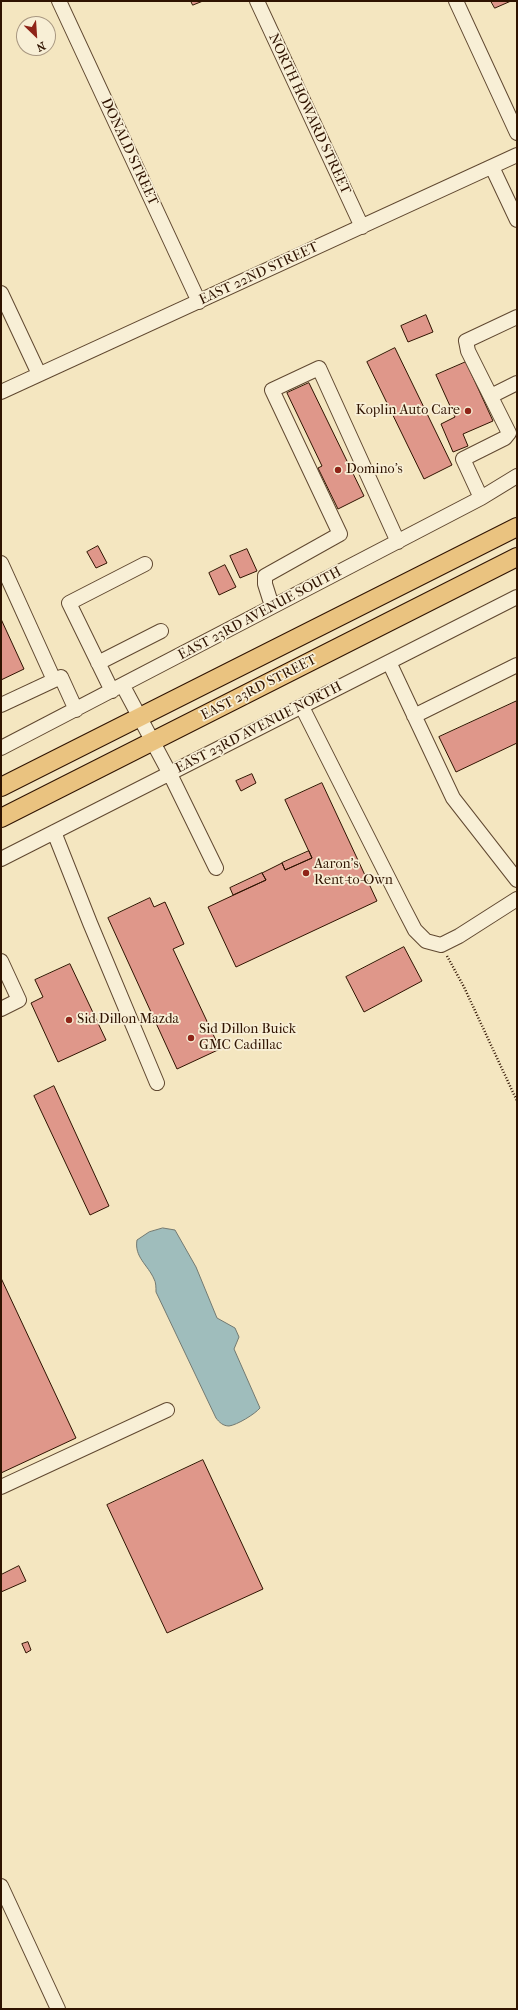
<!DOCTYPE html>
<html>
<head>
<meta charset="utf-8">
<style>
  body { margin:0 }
  #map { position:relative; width:518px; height:2010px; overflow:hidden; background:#f4e6c0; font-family:"IM FELL French Canon",serif }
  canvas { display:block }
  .frame { position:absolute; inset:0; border:2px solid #2f1300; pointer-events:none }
  .north { position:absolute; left:16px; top:16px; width:40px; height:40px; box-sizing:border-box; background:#f8efd6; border:1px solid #a89780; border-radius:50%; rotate:155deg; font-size:11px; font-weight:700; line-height:16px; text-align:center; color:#2f1300 }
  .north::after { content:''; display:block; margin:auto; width:14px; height:18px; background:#8f2418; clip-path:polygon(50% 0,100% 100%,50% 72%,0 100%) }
</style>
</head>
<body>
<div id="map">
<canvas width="518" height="2010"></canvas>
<div class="frame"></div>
<div class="north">N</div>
</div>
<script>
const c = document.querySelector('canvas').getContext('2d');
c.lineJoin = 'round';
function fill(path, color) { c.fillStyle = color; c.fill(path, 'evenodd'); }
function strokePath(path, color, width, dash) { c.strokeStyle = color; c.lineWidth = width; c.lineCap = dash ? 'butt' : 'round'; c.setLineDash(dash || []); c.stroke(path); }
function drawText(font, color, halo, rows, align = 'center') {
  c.font = font + ' "IM FELL French Canon",serif'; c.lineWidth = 3.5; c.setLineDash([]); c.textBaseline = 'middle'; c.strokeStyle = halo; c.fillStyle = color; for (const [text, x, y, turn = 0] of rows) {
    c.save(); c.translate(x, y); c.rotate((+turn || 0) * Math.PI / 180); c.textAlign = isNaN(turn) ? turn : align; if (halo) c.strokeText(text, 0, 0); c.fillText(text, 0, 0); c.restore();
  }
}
const water = new Path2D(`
  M 163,1228 L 175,1230 L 196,1267 L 217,1318 L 235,1328 L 239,1337 L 234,1349 L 260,1408 C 255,1414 237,1425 229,1426 C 223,1426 219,1422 216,1418 L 156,1292 C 156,1288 156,1282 154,1279 C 148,1265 134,1257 137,1240 L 149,1232 Z`);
fill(water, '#9fbdbc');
strokePath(water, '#727971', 1);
const building = new Path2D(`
  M 191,1 L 203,1 L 193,5 Z
  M 491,1 L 511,1 L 495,8 Z
  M 426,315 L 433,332 L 408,342 L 401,326 Z
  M 395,348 L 452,465 L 424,479 L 367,362 Z
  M 466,362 L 493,421 L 463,434 L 468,446 L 453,452 L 441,424 L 455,417 L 436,375 Z
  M 309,383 L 364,496 L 338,509 L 318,468 L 322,466 L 287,393 Z
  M 98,546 L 107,563 L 96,568 L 87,552 Z
  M 247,549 L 257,571 L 240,578 L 230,556 Z
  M 225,565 L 236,587 L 219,595 L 209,573 Z
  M 1,619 L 24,669 L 1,680 Z
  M 517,701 L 517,743 L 456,772 L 439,737 Z
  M 252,774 L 256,783 L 241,791 L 236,781 Z
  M 322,783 L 377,901 L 236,967 L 208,907 L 266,880 L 262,873 L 282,863 L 285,870 L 312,858 L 285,800 Z
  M 309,851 L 312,858 L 285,870 L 282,863 Z
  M 262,873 L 266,880 L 233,895 L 230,888 Z
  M 150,898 L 154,907 L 165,902 L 184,944 L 173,949 L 220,1049 L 177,1069 L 108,918 Z
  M 404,947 L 422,981 L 364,1012 L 346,977 Z
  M 70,964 L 106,1040 L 58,1062 L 31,1003 L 43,997 L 35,980 Z
  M 54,1086 L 109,1206 L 90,1215 L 34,1096 Z
  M 1,1278 L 76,1438 L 1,1473 Z
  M 203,1460 L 263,1589 L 167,1633 L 107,1505 Z
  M 19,1566 L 26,1581 L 1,1592 L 1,1575 Z
  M 28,1642 L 31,1650 L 26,1653 L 22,1644 Z`);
fill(building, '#df978a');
strokePath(building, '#2f1300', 1);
const minor = new Path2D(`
  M 59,1 L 199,302
  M 257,1 L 362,227
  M 456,1 L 517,133
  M 492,167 L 517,220
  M 1,293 L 39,374
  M 1,392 L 517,155
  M 491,396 L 517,383
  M 481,498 L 463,459 L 505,438 L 509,433 L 468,351 L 466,341 L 517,317
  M 1,563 L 54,680
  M 272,606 L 265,584 L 265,576 L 340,534 L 272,390 L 319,368 L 398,542
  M 389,662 L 453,798 L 517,880
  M 98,663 L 161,631
  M 123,686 L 170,774 L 216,868
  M 112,691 L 69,603 L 145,564
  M 1,705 L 61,677 L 76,710
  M 302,707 L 402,905 L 415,930 L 426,941 L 441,945 L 459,936 L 517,899
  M 414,716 L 517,665
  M 1,748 L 481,498 L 517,476
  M 54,832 L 90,923 L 157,1083
  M 1,859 L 517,597
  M 1,961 L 19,1000 L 1,1009
  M 1,1487 L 167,1410
  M 1,1886 L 58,2009`);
const major = new Path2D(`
  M 1,787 L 517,527
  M 1,818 L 517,557`);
strokePath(minor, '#604830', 16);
strokePath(major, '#2f1300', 20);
strokePath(new Path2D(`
  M 447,956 L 464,987 L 517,1101`), '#2f1300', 2.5, [1, 2]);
strokePath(minor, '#f8efd6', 14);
strokePath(major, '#eac380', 18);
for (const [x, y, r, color] of [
  [468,411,4,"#8f2418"],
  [338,470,4,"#8f2418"],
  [306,873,4,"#8f2418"],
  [69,1020,4,"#8f2418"],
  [191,1038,4,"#8f2418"]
]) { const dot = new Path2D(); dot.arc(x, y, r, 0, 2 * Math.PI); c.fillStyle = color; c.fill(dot); strokePath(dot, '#f8efd6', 1.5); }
drawText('14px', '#2f1300', '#f8efd6', [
  ["NORTH HOWARD STREET",309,114,65],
  ["DONALD STREET",129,152,65],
  ["EAST 22ND STREET",259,274,-25],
  ["EAST 23RD AVENUE SOUTH",260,614,-28],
  ["EAST 23RD STREET",259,688,-27],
  ["EAST 23RD AVENUE NORTH",259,728,-27]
]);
drawText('14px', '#2f1300', '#f8efd6', [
  ["Koplin Auto Care",460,411,"right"],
  ["Domino's",346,470],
  ["Aaron's",314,865],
  ["Rent-to-Own",314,881],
  ["Sid Dillon Mazda",77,1020],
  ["Sid Dillon Buick",199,1030],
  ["GMC Cadillac",199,1046]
], 'left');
</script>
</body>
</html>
